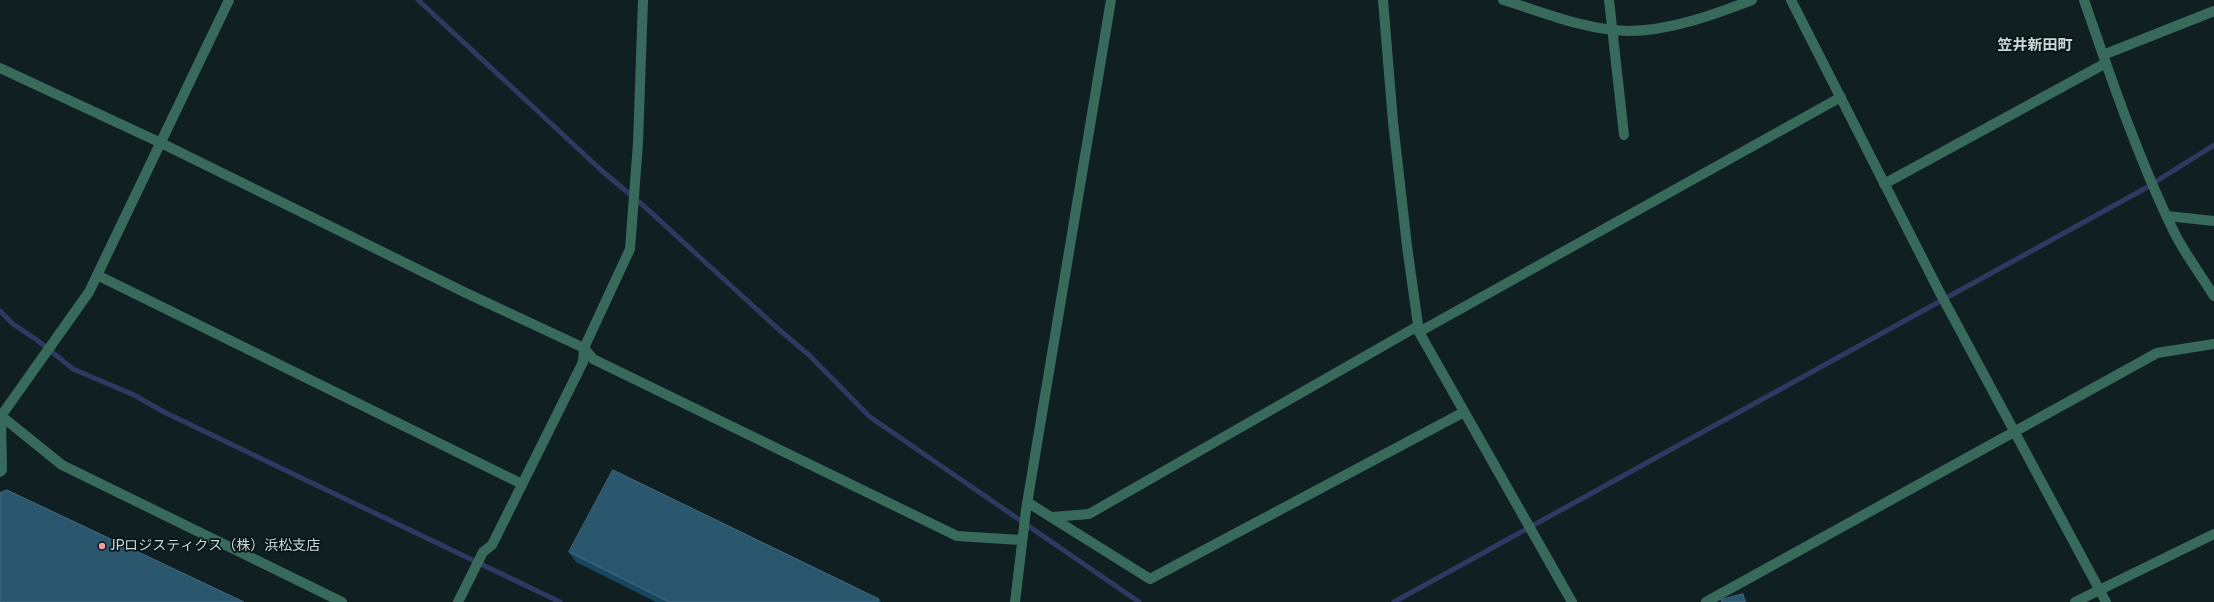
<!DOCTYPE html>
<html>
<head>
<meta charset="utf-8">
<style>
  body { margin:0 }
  canvas { display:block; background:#101f21 }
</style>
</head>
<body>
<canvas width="2214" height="602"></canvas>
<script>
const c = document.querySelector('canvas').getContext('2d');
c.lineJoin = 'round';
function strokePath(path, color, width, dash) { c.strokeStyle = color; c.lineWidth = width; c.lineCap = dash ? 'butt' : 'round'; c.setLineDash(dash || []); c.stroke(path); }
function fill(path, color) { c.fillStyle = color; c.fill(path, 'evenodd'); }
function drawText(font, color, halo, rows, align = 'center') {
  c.font = font + ' "Public Sans","Noto Sans JP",sans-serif'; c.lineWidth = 3.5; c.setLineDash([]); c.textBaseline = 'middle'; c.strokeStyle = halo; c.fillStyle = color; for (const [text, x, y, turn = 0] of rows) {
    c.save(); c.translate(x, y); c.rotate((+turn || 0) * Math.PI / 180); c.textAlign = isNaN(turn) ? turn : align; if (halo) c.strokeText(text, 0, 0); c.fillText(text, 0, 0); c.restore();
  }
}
strokePath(new Path2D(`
  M 418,0 L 601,170 L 645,207 L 776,327 L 809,355 L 870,417 L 1139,602
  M 0,311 L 13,324 L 37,340 L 73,369 L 134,395 L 164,412 L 560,602
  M 1394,602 L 2144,189 L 2214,145`), '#2f3860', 5);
strokePath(new Path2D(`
  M 1383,0 L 1393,122 L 1407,246 L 1419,332 L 1572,602
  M 1503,0 C 1543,12 1585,30 1628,31 C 1669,31 1713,15 1752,0
  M 1609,0 L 1624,135
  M 1791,0 L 1940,293 L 2106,602
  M 2084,0 C 2111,78 2138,158 2174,232 C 2185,254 2201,275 2214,296
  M 2103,55 L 2214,11
  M 0,68 L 161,143 L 466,293 L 584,348 L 593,359 L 957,536 L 1021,540
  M 1884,184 L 2106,63
  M 2167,216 L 2214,221
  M 97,275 L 522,484
  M 1419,332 L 1841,97
  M 0,415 L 62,465 L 342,602
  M 0,472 L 2,470 L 1,416 L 89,292 L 229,0
  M 1027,502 L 1150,579 L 1464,412
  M 1052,517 L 1089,514 L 1418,326
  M 458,602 L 483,552 L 492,545 L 583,362 L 584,348 L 630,249 L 638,143 L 643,0
  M 1015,602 L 1026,510 L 1111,0
  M 1706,602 L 2157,353 L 2214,344
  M 2075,602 L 2214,534`), '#386a5c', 10);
fill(new Path2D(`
  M 569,552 L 879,599 L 881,602 L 656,602 L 576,562 Z`), '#174661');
fill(new Path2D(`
  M 1743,594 L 1748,601 L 1748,602 L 1745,602 Z`), '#0c3042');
const building = new Path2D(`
  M 613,470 L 879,599 L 878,602 L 669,602 L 569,552 Z
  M 7,490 L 244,602 L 0,602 L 0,493 Z
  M 1743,594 L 1745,602 L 1722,602 L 1721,600 Z`);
fill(building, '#2a566e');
strokePath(building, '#446a7e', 1);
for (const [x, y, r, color] of [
  [102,546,4,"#f49aa6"]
]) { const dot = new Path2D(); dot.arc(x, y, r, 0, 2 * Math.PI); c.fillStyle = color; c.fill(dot); strokePath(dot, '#071618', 1.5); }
drawText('14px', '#cdd7d8', '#071618', [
  ["JPロジスティクス（株）浜松支店",110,546]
], 'left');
drawText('bold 15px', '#cdd7d8', '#071618', [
  ["笠井新田町",2035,45]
]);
</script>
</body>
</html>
